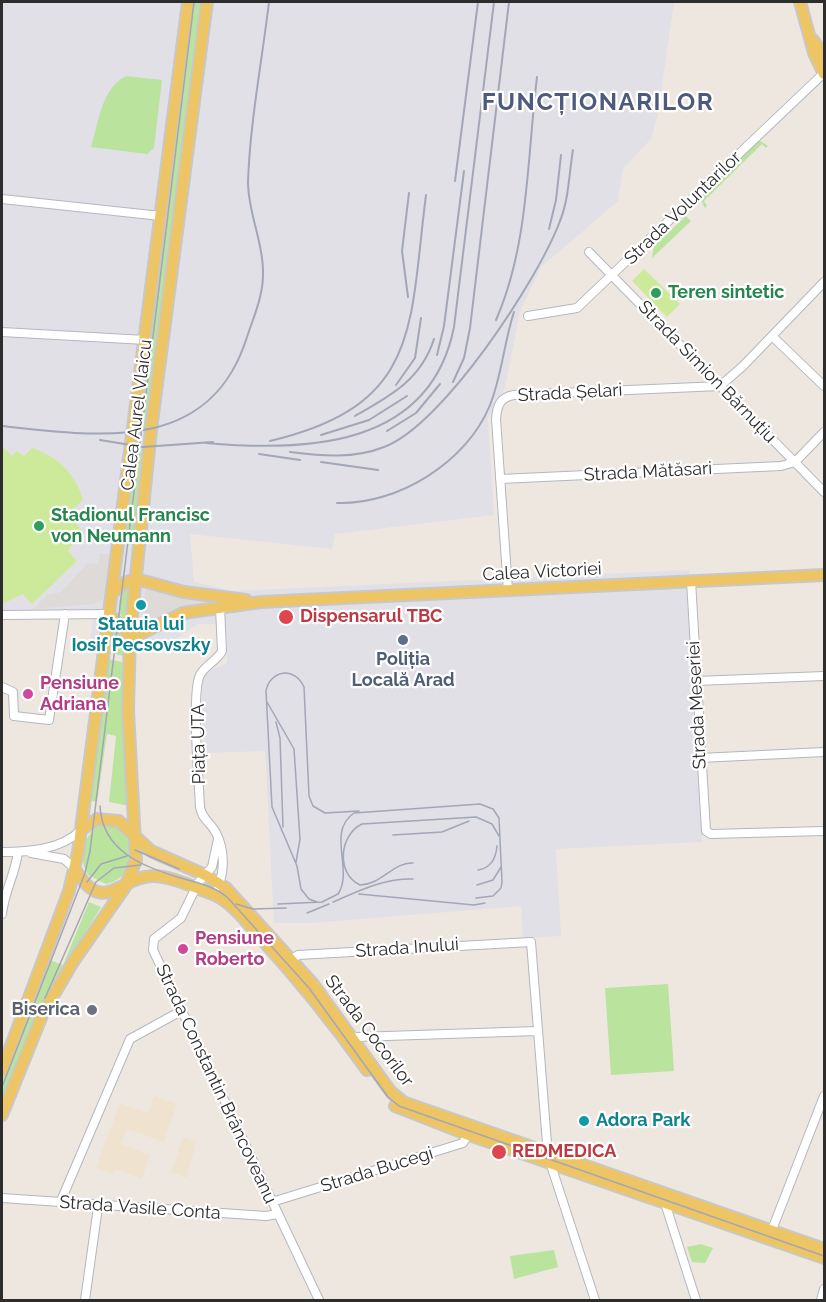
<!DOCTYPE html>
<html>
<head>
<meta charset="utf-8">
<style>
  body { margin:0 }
  #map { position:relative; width:826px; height:1302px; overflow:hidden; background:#eee7e0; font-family:Raleway,sans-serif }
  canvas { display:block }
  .frame { position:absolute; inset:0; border:3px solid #2d2d2d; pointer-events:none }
</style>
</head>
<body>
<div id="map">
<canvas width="826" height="1302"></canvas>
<div class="frame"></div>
</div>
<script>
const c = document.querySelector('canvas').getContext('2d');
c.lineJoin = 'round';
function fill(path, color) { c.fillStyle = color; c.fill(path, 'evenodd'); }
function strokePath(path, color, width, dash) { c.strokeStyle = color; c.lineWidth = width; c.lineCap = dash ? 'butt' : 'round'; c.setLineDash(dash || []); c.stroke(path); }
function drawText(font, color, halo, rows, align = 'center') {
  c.font = font + ' Raleway,sans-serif'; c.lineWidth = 4.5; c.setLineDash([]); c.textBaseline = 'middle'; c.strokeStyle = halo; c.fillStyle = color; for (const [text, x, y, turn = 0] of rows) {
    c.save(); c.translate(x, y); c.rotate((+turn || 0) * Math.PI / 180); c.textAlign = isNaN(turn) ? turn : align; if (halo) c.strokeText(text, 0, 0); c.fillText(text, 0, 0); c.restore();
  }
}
fill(new Path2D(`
  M 2,2 L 674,2 L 658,113 L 651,139 L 623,169 L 618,201 L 541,267 L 520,312 L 505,387 L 488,418 L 494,515 L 335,534 L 332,549 L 190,534 L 194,582 L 233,591 L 689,570 L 702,842 L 556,849 L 561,936 L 523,938 L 521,906 L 312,923 L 274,923 L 265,751 L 205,753 L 201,681 L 208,671 L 227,663 L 226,624 L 198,624 L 157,652 L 89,650 L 93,619 L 2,618 Z`), '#e1e0e7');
fill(new Path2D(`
  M 154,1096 L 177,1104 L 164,1142 L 127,1129 L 121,1144 L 150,1155 L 142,1179 L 115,1169 L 113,1174 L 96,1168 L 120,1103 L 148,1113 Z
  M 183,1137 L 196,1142 L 187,1178 L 171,1172 Z`), '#efe3d0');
fill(new Path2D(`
  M 190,2 L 200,3 L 146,428 L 139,428 Z
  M 126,76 L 162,80 L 154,148 L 147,154 L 91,147 C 99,122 101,89 126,76 Z
  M 759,140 L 768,146 L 766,148 L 762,144 L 704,201 L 707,206 L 705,208 L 700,198 Z
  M 686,216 L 691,221 L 652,258 L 654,246 Z
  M 137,447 L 144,448 L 134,545 L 125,544 Z
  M 130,586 L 126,622 C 115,611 117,594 130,586 Z
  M 112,626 L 124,636 L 123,656 L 108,652 Z
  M 107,659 L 122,662 L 129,806 L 109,802 L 116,736 L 107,734 L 97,802 L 91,801 Z
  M 108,823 C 141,833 137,879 106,884 L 88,875 C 76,856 85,827 108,823 Z
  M 89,902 L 101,907 L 49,991 L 25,1043 L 2,1103 L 2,1079 L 47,959 L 63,965 Z
  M 668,984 L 674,1071 L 611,1075 L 605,988 Z
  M 701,1244 L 713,1248 L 705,1263 L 692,1262 L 687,1247 Z
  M 554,1250 L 558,1267 L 514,1279 L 510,1256 Z`), '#bae39e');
fill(new Path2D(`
  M 644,269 L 680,304 L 667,317 L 632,281 Z
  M 2,446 L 12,456 L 17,451 L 24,456 L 32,448 C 57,456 76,474 83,500 L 73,509 L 78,516 L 73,520 L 82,531 L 68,551 L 77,561 L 32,604 L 23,594 L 2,604 Z`), '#cdea9a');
fill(new Path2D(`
  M 100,553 L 109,554 L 103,600 L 93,604 L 33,609 L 47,595 L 61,592 L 88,563 L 98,564 Z
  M 146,585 L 183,598 L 212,601 L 189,607 L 141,628 Z`), '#dedad7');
const minor = new Path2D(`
  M 2,199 L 161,216
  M 589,252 L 824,492
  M 528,316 L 577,308 L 824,73
  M 2,332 L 146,340
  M 772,336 L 824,386
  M 500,479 L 781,466 L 795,462 L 824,432
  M 691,581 L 706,831 L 711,834 L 824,831
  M 508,590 L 496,419 C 497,406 500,397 514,395 L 720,386 L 743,366 L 824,282
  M 2,615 L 109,614
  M 696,681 L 824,676
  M 2,687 L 13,692 L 14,716 L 49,720 L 65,614
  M 700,758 L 824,752
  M 218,839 L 212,867 L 198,883 L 181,918 L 154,939 L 153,950 L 319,1300
  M 2,852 C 28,852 61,850 81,830
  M 31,853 L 64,859 L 75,869
  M 218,886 C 225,871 224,849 217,835 C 212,823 202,820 200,807 C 199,781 191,694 200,675 C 205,665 217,661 222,651 L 220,607
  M 2,914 C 5,889 15,875 18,852
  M 287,963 L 298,955 L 531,942 L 548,1156 L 595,1300
  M 348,1041 L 357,1037 L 537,1031
  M 2,1198 L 266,1216 L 278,1214
  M 664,1200 L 696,1300
  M 272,1202 L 463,1143 L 470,1131
  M 60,1203 L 130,1039 L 181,1011
  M 770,1235 L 824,1096
  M 85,1300 L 98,1207
  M 821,1300 L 824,1289`);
const major = new Path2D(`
  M 800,2 L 814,53 L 824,74
  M 813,40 L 824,56
  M 112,593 L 124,583 L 136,579 L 184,592 L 246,600
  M 109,614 L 126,632 L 140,634 L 183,613 L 261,602 L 824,575
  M 81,830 L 97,819 L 119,821 L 151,851 L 205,875 L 226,888 L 313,984 L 391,1092 L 403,1102 L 824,1249
  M 75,869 C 104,918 119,876 153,876 C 171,876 193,887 210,893 C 230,900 244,919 258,935 C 297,978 333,1022 367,1070
  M 2,1070 L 69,891 L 78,852 L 188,2
  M 395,1106 L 469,1135 L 824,1258
  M 2,1115 L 43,1013 L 73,962 L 125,887 L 136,860 L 128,711 L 130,634 L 151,430 L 207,2`);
strokePath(minor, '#b3b7c0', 10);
strokePath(major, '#c8c8c8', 14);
strokePath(minor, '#fff', 8);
strokePath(major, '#eec564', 10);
strokePath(new Path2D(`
  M 267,702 L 294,749 L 300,839 L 296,862
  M 276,722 L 280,738 L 283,827
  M 100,806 C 102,851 143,867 181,878 C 197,883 215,886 228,898 L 309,988 L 388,1097 L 399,1106 L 824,1256
  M 393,835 L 442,832 L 469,821
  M 135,850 L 179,869
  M 413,863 C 393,862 383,884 360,885 C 336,874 339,835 362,824 L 476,817 L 492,824 L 499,836
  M 478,870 C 491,868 496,858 497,846
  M 87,882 L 101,864 L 127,856
  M 477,885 L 493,880 L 501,867
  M 359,894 L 474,905 L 485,903
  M 317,902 L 309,899 L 301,889 L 297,866 L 272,807 L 266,691 C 270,670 295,666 304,687 L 309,796 L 313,806 L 325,813 L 359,811
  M 333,902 C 359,891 384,878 413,879
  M 236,904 L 253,909 L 286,908
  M 278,904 L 322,902 L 338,894 C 354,870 326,832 354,813 L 480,804 L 493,809 L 499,818 L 502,882 L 501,888 L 493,896 L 476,898
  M 307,913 L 329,904
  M 45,998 L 96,882 L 114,868 L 141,865
  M 2,1087 L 85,873 L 90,851 L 194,2`), '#a2a6b6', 1.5);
strokePath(new Path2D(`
  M 455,181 L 478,2
  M 549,229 L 556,200 L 561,155
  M 408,297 L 402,251 L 409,193
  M 496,320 C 529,245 527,158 537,77
  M 437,355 L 444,326 L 464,171
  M 453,382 L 464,358 L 470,328 L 509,2
  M 396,385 L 415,358 L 421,318
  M 355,416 C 390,396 421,380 434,339
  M 2,426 C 98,436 210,455 247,337 C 254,316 264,294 263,271 C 263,241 248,213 248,182 C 250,122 262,61 269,2
  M 387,431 L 416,413 L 440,384
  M 321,435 L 369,420 L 407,396
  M 100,440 L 143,447 L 213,442
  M 270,441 C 422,405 409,326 426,195
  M 206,443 C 306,452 430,448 454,327 L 494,2
  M 290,452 C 322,456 354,459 384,447 C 443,425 538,280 560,221 C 569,199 569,173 573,150
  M 259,454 L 300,460
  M 321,462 L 378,470
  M 337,503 C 398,505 467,462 490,405 C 502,375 504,342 514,312`), '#a2a6b6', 2);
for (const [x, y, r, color] of [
  [656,293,6,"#2e9e5b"],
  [39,526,6,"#2e9e5b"],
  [141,605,6,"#0f9aa8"],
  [286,617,8,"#e0444e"],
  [403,640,6,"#5c6f8a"],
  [28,694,6,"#d1479c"],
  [183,949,6,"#d1479c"],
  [92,1010,6,"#6b7280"],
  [584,1121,6,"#0f9aa8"],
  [499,1152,8,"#e0444e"]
]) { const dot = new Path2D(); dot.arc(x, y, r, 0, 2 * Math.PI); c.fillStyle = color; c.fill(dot); strokePath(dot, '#fff', 2); }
drawText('18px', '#2d2d2d', '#fff', [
  ["Strada Voluntarilor",683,208,-44],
  ["Strada Simion Bărnuțiu",707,372,46],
  ["Strada Șelari",570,393,-3],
  ["Calea Aurel Vlaicu",137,415,-83],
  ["Strada Mătăsari",648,472,-3],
  ["Calea Victoriei",542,572,-3],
  ["Strada Meseriei",697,705,-93],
  ["Piața UTA",199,744,-91],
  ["Strada Inului",407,948,-4],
  ["Strada Cocorilor",369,1031,53],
  ["Strada Constantin Brâncoveanu",216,1084,65],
  ["Strada Bucegi",377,1170,-17],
  ["Strada Vasile Conta",140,1208,4]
]);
drawText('bold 18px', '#27864d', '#fff', [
  ["Teren sintetic",668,293],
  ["Stadionul Francisc",51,516],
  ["von Neumann",51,537]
], 'left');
drawText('bold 18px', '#be3a42', '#fff', [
  ["Dispensarul TBC",300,617],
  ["REDMEDICA",512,1152]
], 'left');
drawText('bold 18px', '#0d838f', '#fff', [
  ["Statuia lui",141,625],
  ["Iosif Pecsovszky",141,646],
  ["Adora Park",596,1121,"left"]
]);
drawText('bold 18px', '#4e5e75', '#fff', [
  ["Poliția",403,660],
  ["Locală Arad",403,681]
]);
drawText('bold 18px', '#b23c85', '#fff', [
  ["Pensiune",40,684],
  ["Adriana",40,705],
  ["Pensiune",195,939],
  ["Roberto",195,960]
], 'left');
drawText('bold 18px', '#5b616d', '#fff', [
  ["Biserica",80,1010]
], 'right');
c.letterSpacing = '1.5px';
drawText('bold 24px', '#4d597d', '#fff', [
  ["FUNCȚIONARILOR",598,103]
]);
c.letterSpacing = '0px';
</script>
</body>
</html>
